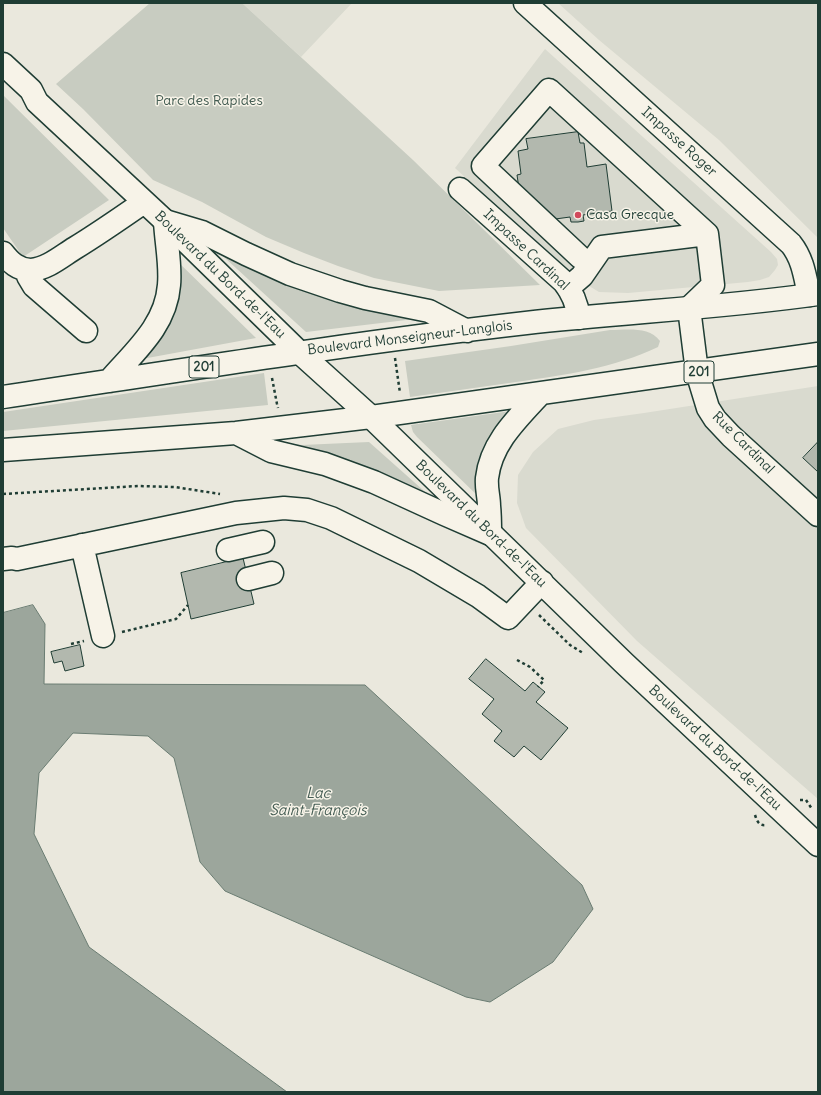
<!DOCTYPE html>
<html>
<head>
<meta charset="utf-8">
<style>
  body { margin:0 }
  #map { position:relative; width:821px; height:1095px; overflow:hidden; background:#eae8dd; font-family:Delius,sans-serif }
  canvas { display:block }
  .frame { position:absolute; inset:0; border:4px solid #1f3d34; pointer-events:none }
</style>
</head>
<body>
<div id="map">
<canvas width="821" height="1095"></canvas>
<div class="frame"></div>
</div>
<script>
const c = document.querySelector('canvas').getContext('2d');
c.lineJoin = 'round';
function fill(path, color) { c.fillStyle = color; c.fill(path, 'evenodd'); }
function strokePath(path, color, width, dash) { c.strokeStyle = color; c.lineWidth = width; c.lineCap = dash ? 'butt' : 'round'; c.setLineDash(dash || []); c.stroke(path); }
function drawText(font, color, halo, rows, align = 'center') {
  c.font = font + ' Delius,sans-serif'; c.lineWidth = 3; c.setLineDash([]); c.textBaseline = 'middle'; c.strokeStyle = halo; c.fillStyle = color; for (const [text, x, y, turn = 0] of rows) {
    c.save(); c.translate(x, y); c.rotate((+turn || 0) * Math.PI / 180); c.textAlign = isNaN(turn) ? turn : align; if (halo) c.strokeText(text, 0, 0); c.fillText(text, 0, 0); c.restore();
  }
}
fill(new Path2D(`
  M 242,3 L 352,3 L 301,57 Z
  M 558,3 L 818,3 L 818,238 L 719,140 L 599,40 Z
  M 545,49 L 771,252 L 777,259 L 778,265 L 775,270 L 769,277 L 760,280 L 748,282 L 628,293 L 599,292 L 571,275 L 455,168 Z
  M 818,386 L 818,799 L 637,641 L 526,528 L 517,503 L 518,475 L 533,452 L 558,429 L 594,420 L 644,413 Z`), '#d9dacf');
fill(new Path2D(`
  M 150,3 L 242,3 L 413,160 L 540,285 L 439,291 L 374,278 L 338,266 L 304,253 L 266,237 L 202,202 L 153,180 L 83,109 L 56,84 Z
  M 3,95 L 109,200 L 23,257 L 3,228 Z
  M 214,248 L 423,318 L 306,332 Z
  M 176,260 L 256,338 L 142,359 Z
  M 610,330 C 627,330 649,326 660,341 L 658,347 C 614,368 565,375 516,382 C 481,387 446,392 410,397 L 405,361 L 511,346 Z
  M 264,373 L 268,405 L 3,431 L 3,412 Z
  M 511,411 L 480,498 L 417,437 L 413,432 L 411,425 Z
  M 274,442 L 302,445 L 369,442 L 432,498 Z`), '#c8ccc1');
const water = new Path2D(`
  M 33,605 L 45,624 L 44,684 L 365,685 L 582,885 L 593,909 L 553,962 L 490,1002 L 466,997 L 225,891 L 200,862 L 174,758 L 148,736 L 73,733 L 39,773 L 34,834 L 89,947 L 287,1092 L 3,1092 L 3,613 Z`);
fill(water, '#9ca69c');
strokePath(water, '#6a7c72', 1);
const building = new Path2D(`
  M 578,132 L 580,143 L 584,143 L 587,167 L 606,164 L 612,211 L 583,215 L 584,221 L 578,222 L 571,222 L 570,217 L 548,220 L 520,195 L 517,175 L 521,174 L 518,151 L 528,149 L 526,139 Z
  M 818,442 L 818,472 L 803,458 Z
  M 243,558 L 254,604 L 191,619 L 181,573 Z
  M 80,645 L 84,666 L 65,671 L 62,661 L 54,663 L 51,652 Z
  M 486,659 L 525,691 L 533,682 L 545,692 L 536,702 L 568,728 L 541,760 L 524,746 L 514,757 L 494,741 L 502,731 L 482,714 L 494,699 L 469,679 Z`);
fill(building, '#b2b8ae');
strokePath(building, '#1f3d34', 1);
const minor = new Path2D(`
  M 525,3 L 791,244 C 803,259 805,277 809,295
  M 3,64 L 31,90 L 37,102 L 165,221 L 299,352 L 371,417 L 624,663 L 818,845
  M 460,189 L 564,282 C 573,293 577,304 579,318
  M 3,253 C 10,262 18,270 31,270 C 47,269 62,256 75,248 C 98,234 121,218 144,202
  M 590,264 L 580,257 L 483,166 L 549,90 L 707,234
  M 28,270 L 28,276 L 34,286 L 86,331
  M 568,288 L 582,276 L 602,247 L 707,234 L 713,285 L 689,308 L 697,372 L 708,408 L 715,419 L 731,436 L 818,515
  M 82,545 L 103,636
  M 228,550 L 263,542
  M 3,559 L 12,558 L 17,559 L 236,513 L 284,508 L 307,510 L 331,518 L 419,561 L 478,596 L 508,618 L 542,582
  M 248,579 L 272,573`);
const highway = new Path2D(`
  M 109,381 C 134,352 166,326 169,285 C 171,265 166,242 165,221 L 202,232 L 246,254 L 290,274 L 340,291 L 365,298 L 429,311 L 467,331
  M 3,397 C 177,371 351,343 526,323 C 623,312 721,308 818,294
  M 236,433 L 271,451 L 325,464 L 374,482 L 444,514 L 490,534 C 490,525 490,515 489,506 C 489,497 486,488 487,478 C 491,443 517,419 540,394
  M 3,450 L 236,433 L 371,417 L 818,354`);
strokePath(minor, '#1f3d34', 25);
strokePath(highway, '#1f3d34', 25);
strokePath(new Path2D(`
  M 395,358 L 400,393
  M 272,378 L 277,404 L 278,408
  M 3,494 L 138,486 L 175,487 L 220,494
  M 539,615 L 570,645 L 583,653
  M 122,632 L 176,619 L 188,605
  M 71,644 L 84,641
  M 517,660 L 530,667 L 544,680 L 538,687
  M 800,800 L 806,800 L 812,809
  M 755,815 C 757,821 759,826 766,825`), '#1f3d34', 2.5, [3, 3]);
strokePath(minor, '#f7f3e8', 22);
strokePath(highway, '#f7f3e8', 22);
for (const [x, y, r, color] of [
  [578,215,4,"#d1495b"]
]) { const dot = new Path2D(); dot.arc(x, y, r, 0, 2 * Math.PI); c.fillStyle = color; c.fill(dot); strokePath(dot, '#f7f3e8', 1.5); }
for (const [x, y, w] of [
  [204,367,30],
  [699,372,30]
]) { const box = new Path2D(); box.roundRect(x - w / 2, y - 11, w, 22, 3); c.fillStyle = '#f7f3e8'; c.fill(box); strokePath(box, '#1f3d34', 1); }
drawText('bold 13px', '#1f3d34', null, [
  ["201",204,367],
  ["201",699,372]
]);
drawText('14px', '#415a50', '#f7f3e8', [
  ["Parc des Rapides",209,101]
]);
drawText('14px', '#1f3d34', '#f7f3e8', [
  ["Impasse Roger",679,142,42],
  ["Impasse Cardinal",526,250,43],
  ["Boulevard du Bord-de-l'Eau",220,275,44],
  ["Boulevard Monseigneur-Langlois",410,338,-7],
  ["Rue Cardinal",743,443,45],
  ["Boulevard du Bord-de-l'Eau",481,524,44],
  ["Boulevard du Bord-de-l'Eau",715,748,43]
]);
drawText('14px', '#1f3d34', '#f7f3e8', [
  ["Casa Grecque",586,215]
], 'left');
drawText('italic 15px', '#445c53', '#f7f3e8', [
  ["Lac",318,794],
  ["Saint-François",318,811]
]);
</script>
</body>
</html>
